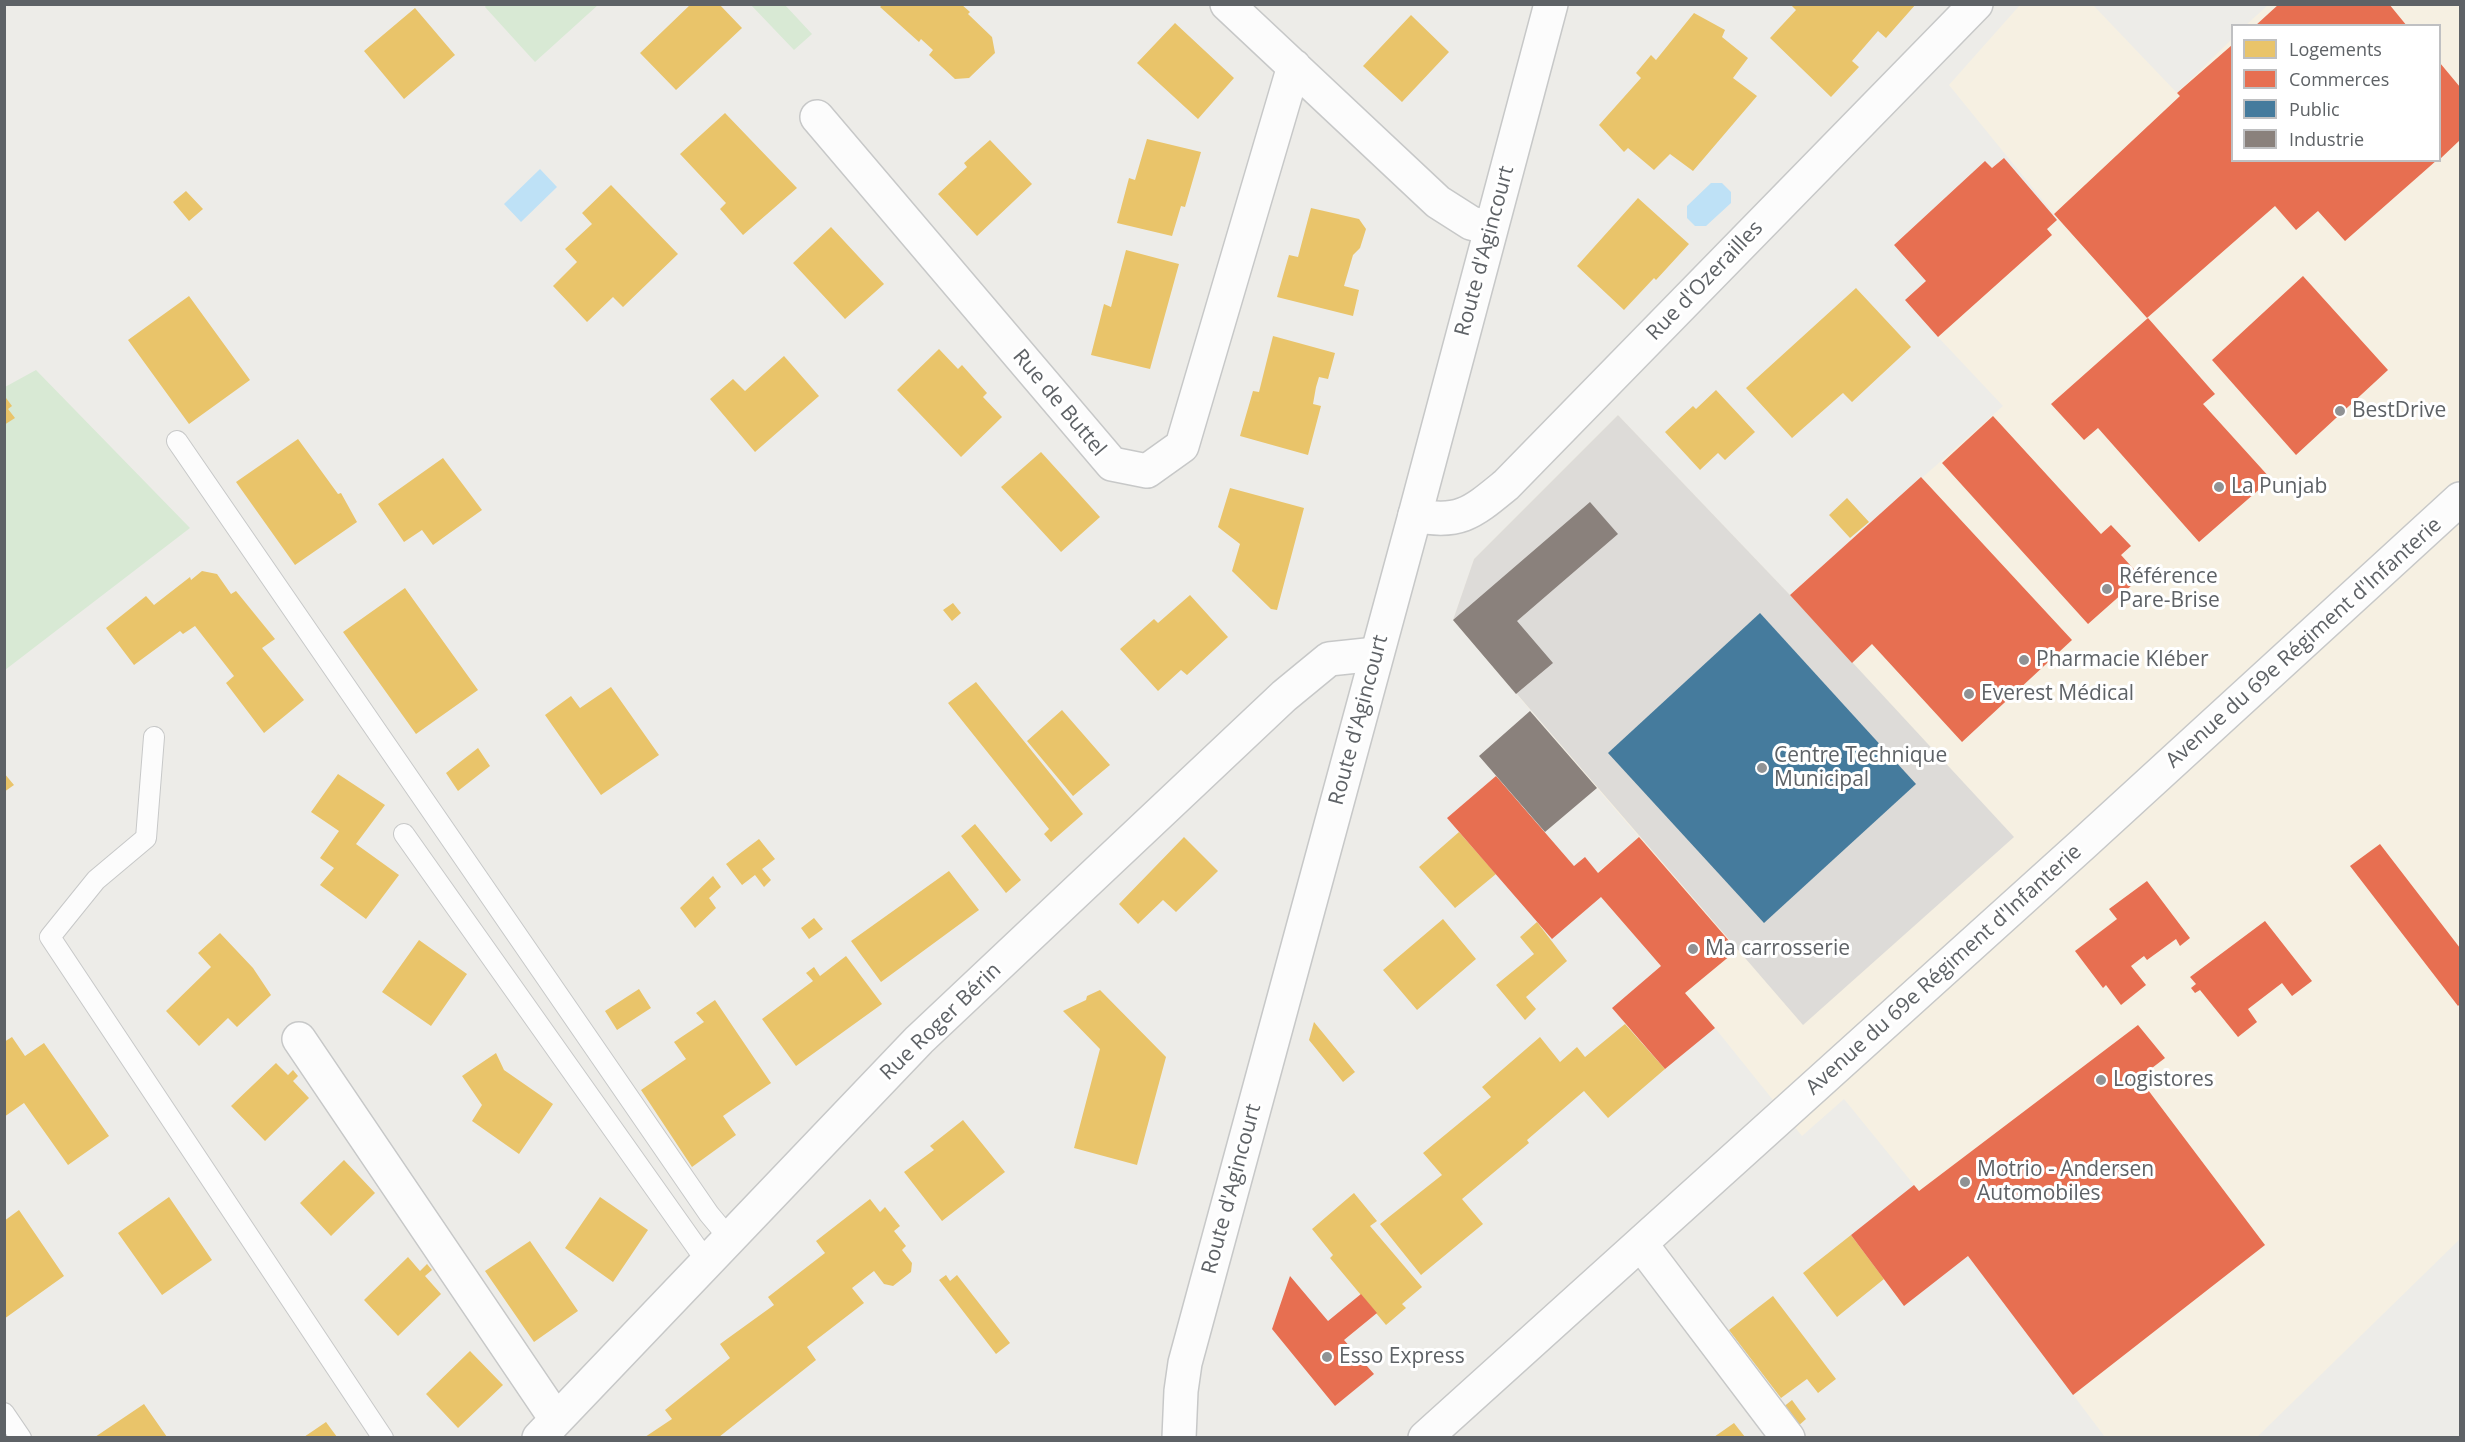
<!DOCTYPE html>
<html>
<head>
<meta charset="utf-8">
<style>
  body { margin:0 }
  #map { position:relative; width:2465px; height:1442px; overflow:hidden; background:#edece8; font-family:"Open Sans",sans-serif }
  canvas { display:block }
  .frame { position:absolute; inset:0; border:6px solid #5e6266; pointer-events:none }
  .legend { position:absolute; left:2231px; top:24px; width:210px; height:138px; box-sizing:border-box; background:#fff; border:2px solid #bfc0c2; margin:0; padding:8px 10px; list-style:none; font-size:18px; color:#5e6266 }
  .legend li { display:flex; align-items:center; gap:12px; height:30px }
  .legend b { width:30px; border:2px solid #bfc0c2 }
</style>
</head>
<body>
<div id="map">
<canvas width="2465" height="1442"></canvas>
<div class="frame"></div>
<ul class="legend">
<li><b style="height:16px;background:#e9c46a"></b>Logements</li>
<li><b style="height:16px;background:#e76f51"></b>Commerces</li>
<li><b style="height:16px;background:#457b9d"></b>Public</li>
<li><b style="height:16px;background:#8a817c"></b>Industrie</li>
</ul>
</div>
<script>
const c = document.querySelector('canvas').getContext('2d');
c.lineJoin = 'round';
function fill(path, color) { c.fillStyle = color; c.fill(path, 'evenodd'); }
function strokePath(path, color, width, dash) { c.strokeStyle = color; c.lineWidth = width; c.lineCap = dash ? 'butt' : 'round'; c.setLineDash(dash || []); c.stroke(path); }
function drawText(font, color, halo, rows, align = 'center') {
  c.font = font + ' "Open Sans",sans-serif'; c.lineWidth = 6; c.setLineDash([]); c.textBaseline = 'middle'; c.strokeStyle = halo; c.fillStyle = color; for (const [text, x, y, turn = 0] of rows) {
    c.save(); c.translate(x, y); c.rotate((+turn || 0) * Math.PI / 180); c.textAlign = isNaN(turn) ? turn : align; if (halo) c.strokeText(text, 0, 0); c.fillText(text, 0, 0); c.restore();
  }
}
fill(new Path2D(`
  M 2020,5 L 2093,5 L 2177,93 L 2232,39 L 2232,160 L 2440,160 L 2440,26 L 2246,25 L 2268,5 L 2460,5 L 2460,1239 L 2257,1437 L 2105,1437 L 1919,1191 L 1844,1099 L 1802,1136 L 1715,1028 L 1587,881 L 1639,837 L 1453,620 L 1474,559 L 1618,415 L 1790,595 L 2003,406 L 1938,337 L 2058,219 L 1949,85 Z`), '#f6f0e2');
fill(new Path2D(`
  M 1618,415 L 1790,595 L 2014,837 L 1803,1025 L 1453,620 L 1474,559 Z`), '#dddbd8');
fill(new Path2D(`
  M 487,4 L 598,4 L 598,5 L 535,62 L 485,7 Z
  M 751,5 L 785,5 L 812,34 L 794,50 Z
  M 36,370 L 190,528 L 5,670 L 5,387 Z`), '#d8e9d4');
fill(new Path2D(`
  M 540,169 L 557,187 L 521,222 L 504,204 Z
  M 1711,183 L 1722,183 L 1731,192 L 1731,203 L 1706,226 L 1695,226 L 1687,218 L 1687,206 Z`), '#bee1f6');
fill(new Path2D(`
  M 691,4 L 719,4 L 742,28 L 676,90 L 640,53 Z
  M 883,4 L 961,4 L 970,12 L 968,14 L 992,37 L 995,53 L 969,78 L 955,79 L 929,55 L 933,50 L 921,39 L 919,42 L 880,7 Z
  M 1790,4 L 1916,4 L 1886,38 L 1878,31 L 1852,61 L 1859,67 L 1831,97 L 1770,38 L 1796,10 Z
  M 415,8 L 455,55 L 404,99 L 364,51 Z
  M 1694,13 L 1725,30 L 1722,37 L 1748,58 L 1733,78 L 1757,96 L 1693,171 L 1670,154 L 1654,170 L 1628,148 L 1624,152 L 1599,125 L 1641,78 L 1636,73 L 1651,55 L 1656,60 Z
  M 1411,15 L 1449,52 L 1402,102 L 1363,66 Z
  M 1175,23 L 1234,78 L 1198,119 L 1137,63 Z
  M 725,113 L 797,188 L 743,235 L 720,209 L 726,203 L 680,154 Z
  M 1147,139 L 1201,152 L 1185,207 L 1181,206 L 1172,236 L 1117,223 L 1129,178 L 1135,180 Z
  M 990,140 L 1032,184 L 977,236 L 938,194 L 967,167 L 964,163 Z
  M 611,185 L 678,254 L 623,307 L 613,297 L 587,322 L 553,286 L 577,262 L 565,249 L 592,224 L 582,213 Z
  M 186,191 L 203,209 L 189,221 L 173,202 Z
  M 1638,198 L 1689,244 L 1656,280 L 1654,278 L 1624,310 L 1577,266 Z
  M 1311,208 L 1359,219 L 1366,229 L 1360,248 L 1353,255 L 1344,286 L 1359,290 L 1353,316 L 1277,297 L 1289,255 L 1298,257 Z
  M 831,227 L 884,284 L 845,319 L 793,263 Z
  M 1126,250 L 1179,264 L 1150,369 L 1091,355 L 1104,304 L 1111,307 Z
  M 1856,288 L 1911,347 L 1852,402 L 1843,393 L 1792,438 L 1746,388 Z
  M 189,296 L 250,380 L 189,424 L 128,340 Z
  M 1273,336 L 1335,353 L 1328,379 L 1319,377 L 1316,387 L 1313,404 L 1321,406 L 1308,455 L 1240,436 L 1253,391 L 1259,392 Z
  M 939,349 L 958,369 L 962,365 L 987,393 L 983,397 L 1002,417 L 961,457 L 897,390 Z
  M 784,356 L 819,396 L 755,452 L 710,399 L 733,379 L 745,391 Z
  M 1716,390 L 1755,432 L 1725,460 L 1718,453 L 1700,470 L 1665,432 L 1693,406 L 1696,409 Z
  M 6,398 L 12,406 L 8,409 L 15,418 L 4,425 Z
  M 298,439 L 338,494 L 341,493 L 357,522 L 295,565 L 236,482 Z
  M 1041,452 L 1100,517 L 1061,552 L 1001,487 Z
  M 443,458 L 482,510 L 433,545 L 422,530 L 404,542 L 378,504 Z
  M 1230,488 L 1304,508 L 1277,610 L 1271,609 L 1232,571 L 1240,544 L 1218,527 Z
  M 1847,498 L 1869,522 L 1850,538 L 1829,515 Z
  M 202,571 L 217,574 L 231,594 L 236,591 L 275,639 L 262,648 L 304,700 L 264,733 L 226,683 L 234,676 L 195,626 L 183,634 L 180,631 L 134,665 L 106,628 L 146,596 L 154,605 L 190,577 L 191,580 Z
  M 405,588 L 478,690 L 416,734 L 343,632 Z
  M 1190,595 L 1228,637 L 1187,675 L 1181,670 L 1158,691 L 1120,649 L 1154,619 L 1158,623 Z
  M 953,603 L 961,613 L 952,621 L 943,610 Z
  M 976,682 L 1083,814 L 1051,842 L 1044,834 L 1049,829 L 948,703 Z
  M 611,687 L 659,755 L 601,795 L 545,715 L 571,696 L 580,708 Z
  M 1062,710 L 1110,765 L 1073,796 L 1027,741 Z
  M 478,748 L 490,766 L 458,791 L 446,773 Z
  M 4,773 L 14,785 L 4,792 Z
  M 338,774 L 385,805 L 356,844 L 399,875 L 366,919 L 320,885 L 334,868 L 320,858 L 339,831 L 311,812 Z
  M 975,824 L 1021,880 L 1006,893 L 961,836 Z
  M 1459,832 L 1496,874 L 1455,908 L 1419,867 Z
  M 1184,837 L 1218,871 L 1176,912 L 1163,900 L 1138,924 L 1119,904 Z
  M 759,839 L 775,859 L 762,869 L 771,880 L 764,887 L 755,875 L 742,885 L 726,864 Z
  M 949,871 L 979,910 L 881,982 L 851,941 Z
  M 713,876 L 721,887 L 709,898 L 716,908 L 695,928 L 680,908 Z
  M 814,918 L 823,929 L 809,939 L 801,928 Z
  M 1443,919 L 1476,959 L 1417,1010 L 1383,970 Z
  M 1537,922 L 1567,961 L 1526,997 L 1536,1009 L 1525,1020 L 1496,985 L 1534,954 L 1520,937 Z
  M 220,933 L 253,968 L 271,995 L 237,1027 L 228,1018 L 199,1046 L 166,1011 L 211,967 L 198,953 Z
  M 419,940 L 467,974 L 431,1026 L 382,992 Z
  M 846,956 L 882,1004 L 796,1066 L 762,1019 L 813,981 L 806,973 L 814,967 L 820,976 Z
  M 639,989 L 651,1008 L 617,1030 L 605,1011 Z
  M 1100,990 L 1166,1057 L 1137,1165 L 1074,1148 L 1100,1049 L 1063,1011 L 1086,1000 L 1087,996 Z
  M 715,1000 L 771,1083 L 723,1116 L 736,1135 L 692,1167 L 641,1090 L 686,1059 L 674,1042 L 704,1022 L 696,1013 Z
  M 1314,1022 L 1355,1072 L 1343,1082 L 1309,1040 Z
  M 1625,1024 L 1665,1069 L 1608,1118 L 1584,1091 L 1527,1140 L 1529,1143 L 1462,1199 L 1483,1224 L 1421,1275 L 1380,1224 L 1442,1175 L 1423,1153 L 1491,1097 L 1482,1087 L 1540,1037 L 1560,1062 L 1577,1047 L 1585,1057 Z
  M 12,1037 L 25,1056 L 44,1043 L 109,1136 L 68,1165 L 24,1103 L 4,1117 L 4,1042 Z
  M 496,1053 L 504,1070 L 553,1104 L 519,1154 L 472,1121 L 482,1105 L 462,1076 Z
  M 276,1063 L 288,1075 L 293,1070 L 298,1076 L 293,1081 L 309,1098 L 265,1141 L 231,1106 Z
  M 963,1120 L 1005,1172 L 942,1221 L 904,1172 L 934,1150 L 930,1146 Z
  M 344,1160 L 375,1193 L 331,1236 L 300,1203 Z
  M 1354,1193 L 1377,1221 L 1370,1226 L 1422,1287 L 1402,1304 L 1406,1308 L 1386,1325 L 1330,1258 L 1333,1255 L 1312,1229 Z
  M 169,1197 L 212,1260 L 162,1295 L 118,1233 Z
  M 600,1197 L 648,1230 L 613,1282 L 565,1248 Z
  M 870,1199 L 880,1212 L 885,1207 L 900,1226 L 894,1231 L 906,1246 L 902,1250 L 912,1263 L 911,1272 L 893,1286 L 884,1284 L 874,1271 L 852,1288 L 864,1303 L 807,1347 L 816,1360 L 719,1437 L 645,1437 L 672,1419 L 665,1410 L 730,1358 L 720,1344 L 774,1305 L 768,1297 L 825,1253 L 816,1241 Z
  M 19,1210 L 64,1276 L 4,1319 L 4,1221 Z
  M 1851,1235 L 1884,1279 L 1837,1317 L 1803,1273 Z
  M 530,1241 L 578,1311 L 534,1342 L 485,1271 Z
  M 408,1257 L 420,1271 L 427,1264 L 432,1270 L 425,1276 L 441,1294 L 398,1336 L 364,1300 Z
  M 946,1275 L 950,1281 L 957,1275 L 1010,1343 L 996,1354 L 939,1280 Z
  M 1773,1296 L 1836,1379 L 1818,1393 L 1807,1379 L 1781,1398 L 1729,1330 Z
  M 470,1351 L 503,1385 L 458,1428 L 426,1394 Z
  M 1792,1400 L 1806,1419 L 1797,1427 L 1782,1408 Z
  M 144,1404 L 167,1437 L 95,1437 Z
  M 326,1422 L 337,1437 L 304,1437 Z
  M 1734,1423 L 1745,1437 L 1714,1437 Z`), '#e9c46a');
fill(new Path2D(`
  M 2279,4 L 2389,4 L 2407,26 L 2255,26 Z
  M 2232,45 L 2232,160 L 2437,160 L 2345,241 L 2318,211 L 2296,230 L 2275,206 L 2147,318 L 2054,214 L 2180,96 L 2177,93 Z
  M 2440,63 L 2460,87 L 2460,140 L 2440,159 Z
  M 2004,158 L 2057,220 L 2047,229 L 2052,235 L 1938,337 L 1905,300 L 1926,281 L 1894,245 L 1985,161 L 1992,168 Z
  M 2303,276 L 2388,370 L 2296,455 L 2212,360 Z
  M 2148,318 L 2215,394 L 2203,404 L 2271,479 L 2199,542 L 2098,428 L 2084,440 L 2051,404 Z
  M 1993,416 L 2101,534 L 2111,525 L 2131,546 L 2121,555 L 2141,577 L 2088,624 L 1942,463 Z
  M 1921,477 L 2072,640 L 1962,742 L 1872,644 L 1852,663 L 1790,595 Z
  M 1496,776 L 1574,866 L 1585,857 L 1598,873 L 1639,837 L 1737,950 L 1685,993 L 1715,1028 L 1665,1069 L 1612,1008 L 1661,966 L 1601,897 L 1552,939 L 1447,818 Z
  M 2380,844 L 2460,948 L 2460,1004 L 2458,1006 L 2350,866 Z
  M 2147,881 L 2190,938 L 2180,946 L 2176,939 L 2147,960 L 2144,956 L 2131,966 L 2146,985 L 2121,1005 L 2106,985 L 2103,988 L 2075,951 L 2117,919 L 2109,909 Z
  M 2265,921 L 2312,981 L 2292,996 L 2282,983 L 2248,1009 L 2257,1022 L 2238,1037 L 2200,990 L 2195,993 L 2191,988 L 2196,984 L 2190,977 Z
  M 2138,1025 L 2165,1058 L 2139,1078 L 2265,1245 L 2073,1395 L 1968,1256 L 1904,1306 L 1851,1235 L 1914,1185 L 1919,1191 Z
  M 1290,1276 L 1328,1321 L 1361,1294 L 1377,1313 L 1344,1340 L 1374,1374 L 1335,1406 L 1272,1329 Z`), '#e76f51');
fill(new Path2D(`
  M 1760,613 L 1916,784 L 1764,923 L 1608,753 Z`), '#457b9d');
fill(new Path2D(`
  M 1590,502 L 1618,534 L 1517,621 L 1553,663 L 1516,694 L 1453,620 Z
  M 1530,711 L 1597,788 L 1545,832 L 1479,756 Z`), '#8a817c');
const service = new Path2D(`
  M 177,441 L 709,1214 L 729,1238
  M 154,737 L 146,838 L 96,880 L 50,937 L 383,1438
  M 404,834 L 707,1262
  M 4,1413 L 21,1438`);
const minor = new Path2D(`
  M 1227,4 L 1438,202 L 1471,223 L 1490,228
  M 817,117 L 1112,464 L 1147,471 L 1182,446 L 1294,66
  M 1415,515 C 1459,525 1473,512 1506,485 L 1976,4
  M 299,1039 L 556,1419
  M 1641,1244 L 1788,1438
  M 539,1438 L 919,1040 L 1284,696 L 1329,659 L 1376,654`);
const tertiary = new Path2D(`
  M 1179,1438 L 1181,1391 L 1185,1363 L 1415,515 L 1551,4
  M 1425,1438 L 2083,844 L 2460,499`);
strokePath(service, '#c7c8c8', 22);
strokePath(minor, '#c7c8c8', 36);
strokePath(tertiary, '#c7c8c8', 36);
strokePath(service, '#fcfcfc', 20);
strokePath(minor, '#fcfcfc', 33);
strokePath(tertiary, '#fcfcfc', 33);
for (const [x, y, r, color] of [
  [2340,411,6,"#909294"],
  [2219,487,6,"#909294"],
  [2107,589,6,"#909294"],
  [2024,660,6,"#909294"],
  [1969,694,6,"#909294"],
  [1762,768,6,"#909294"],
  [1693,949,6,"#909294"],
  [2101,1080,6,"#909294"],
  [1965,1182,6,"#909294"],
  [1327,1357,6,"#909294"]
]) { const dot = new Path2D(); dot.arc(x, y, r, 0, 2 * Math.PI); c.fillStyle = color; c.fill(dot); strokePath(dot, '#fff', 2); }
drawText('21px', '#5e6266', '#fff', [
  ["Route d'Agincourt",1485,251,-75],
  ["Rue d'Ozerailles",1705,281,-46],
  ["Rue de Buttel",1059,403,50],
  ["Avenue du 69e Régiment d'Infanterie",2304,643,-42],
  ["Route d'Agincourt",1359,720,-75],
  ["Avenue du 69e Régiment d'Infanterie",1944,970,-42],
  ["Rue Roger Bérin",941,1022,-44],
  ["Route d'Agincourt",1232,1189,-75]
]);
drawText('21px', '#5e6266', '#fff', [
  ["BestDrive",2352,411],
  ["La Punjab",2231,487],
  ["Référence",2119,577],
  ["Pare-Brise",2119,601],
  ["Pharmacie Kléber",2036,660],
  ["Everest Médical",1981,694],
  ["Centre Technique",1774,756],
  ["Municipal",1774,780],
  ["Ma carrosserie",1705,949],
  ["Logistores",2113,1080],
  ["Motrio - Andersen",1977,1170],
  ["Automobiles",1977,1194],
  ["Esso Express",1339,1357]
], 'left');
</script>
</body>
</html>
